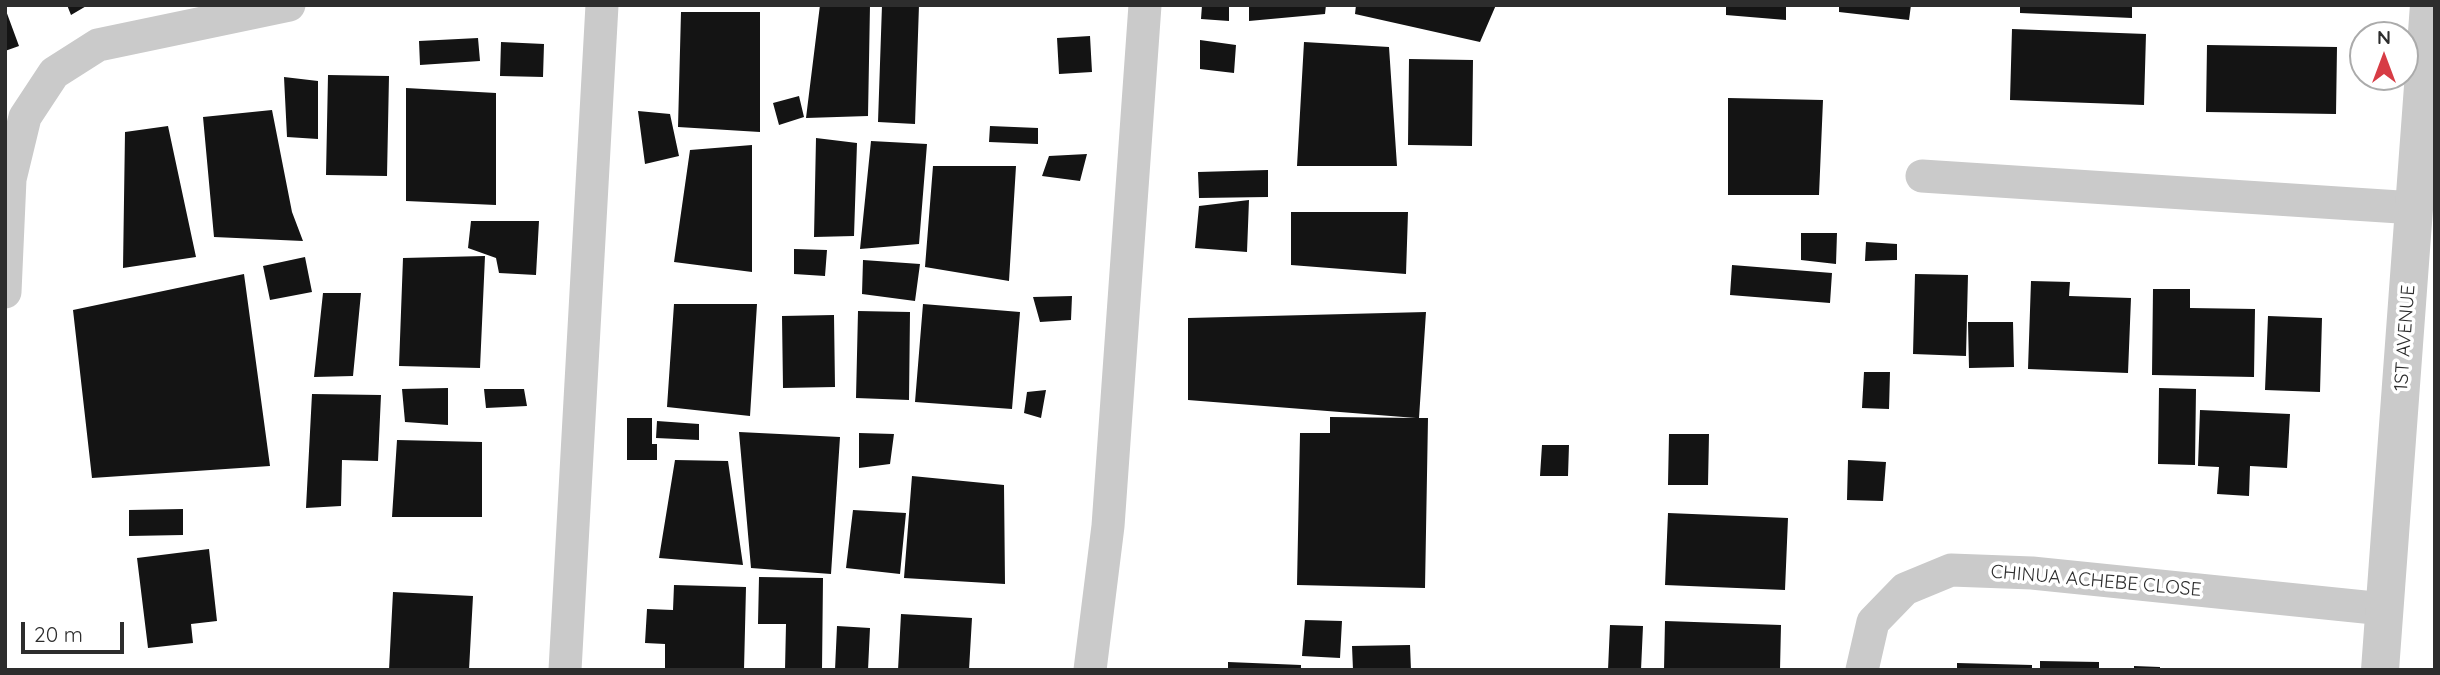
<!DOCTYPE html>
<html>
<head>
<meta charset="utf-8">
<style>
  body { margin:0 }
  #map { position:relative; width:2440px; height:675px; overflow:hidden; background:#fff; font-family:Quicksand,sans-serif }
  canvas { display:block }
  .frame { position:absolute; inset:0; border:7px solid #2d2d2d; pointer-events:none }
  .north { position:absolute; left:2349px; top:21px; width:70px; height:70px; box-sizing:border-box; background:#fff; border:2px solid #ababab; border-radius:50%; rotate:0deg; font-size:19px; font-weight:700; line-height:28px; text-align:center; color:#2d2d2d }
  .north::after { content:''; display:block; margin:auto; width:24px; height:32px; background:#d73c45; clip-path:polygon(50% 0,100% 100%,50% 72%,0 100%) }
  .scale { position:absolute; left:21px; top:622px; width:103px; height:32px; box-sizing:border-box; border:4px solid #2d2d2d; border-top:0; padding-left:9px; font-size:21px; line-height:24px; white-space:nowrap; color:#2d2d2d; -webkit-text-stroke:5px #fff; paint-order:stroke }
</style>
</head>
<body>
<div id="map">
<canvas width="2440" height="675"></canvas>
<div class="frame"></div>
<div class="north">N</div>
<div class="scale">20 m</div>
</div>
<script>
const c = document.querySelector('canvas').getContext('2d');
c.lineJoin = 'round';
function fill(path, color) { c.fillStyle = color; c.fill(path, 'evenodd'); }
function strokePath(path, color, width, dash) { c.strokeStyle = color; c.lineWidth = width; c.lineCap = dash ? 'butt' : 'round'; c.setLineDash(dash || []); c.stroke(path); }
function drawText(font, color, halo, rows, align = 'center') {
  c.font = font + ' Quicksand,sans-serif'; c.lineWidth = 7; c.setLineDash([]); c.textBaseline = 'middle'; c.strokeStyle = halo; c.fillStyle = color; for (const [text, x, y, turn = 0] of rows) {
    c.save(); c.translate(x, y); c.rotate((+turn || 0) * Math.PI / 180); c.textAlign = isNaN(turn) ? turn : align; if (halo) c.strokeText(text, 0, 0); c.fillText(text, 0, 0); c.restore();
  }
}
fill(new Path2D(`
  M 67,5 L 88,5 L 71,15 Z
  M 820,5 L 870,5 L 868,116 L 806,118 Z
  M 882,5 L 919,5 L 915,124 L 878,122 Z
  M 1202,5 L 1229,5 L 1229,21 L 1201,19 Z
  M 1249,5 L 1326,5 L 1325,14 L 1249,21 Z
  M 1356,5 L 1496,5 L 1480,42 L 1355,14 Z
  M 1726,5 L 1786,5 L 1786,20 L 1726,15 Z
  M 1839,5 L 1911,5 L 1909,20 L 1839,12 Z
  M 2020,5 L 2132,5 L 2132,18 L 2020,13 Z
  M 5,8 L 19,46 L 5,51 Z
  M 681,12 L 760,12 L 760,132 L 678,127 Z
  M 2012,29 L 2146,34 L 2144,105 L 2010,100 Z
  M 1090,36 L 1092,72 L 1059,74 L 1057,38 Z
  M 478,38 L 480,61 L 420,65 L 419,41 Z
  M 1200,40 L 1236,45 L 1234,73 L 1200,69 Z
  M 501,42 L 544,44 L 543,77 L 500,76 Z
  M 1304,42 L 1389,47 L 1397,166 L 1297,166 Z
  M 2207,45 L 2337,47 L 2336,114 L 2206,112 Z
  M 1409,59 L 1473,60 L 1472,146 L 1408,145 Z
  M 328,75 L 389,76 L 387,176 L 326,175 Z
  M 284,77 L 318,81 L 318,139 L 287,137 Z
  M 406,88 L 496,93 L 496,205 L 406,201 Z
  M 799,96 L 804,117 L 779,125 L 773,103 Z
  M 1728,98 L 1823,100 L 1819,195 L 1728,195 Z
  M 272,110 L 292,212 L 303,241 L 214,237 L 203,117 Z
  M 638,111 L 670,114 L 679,156 L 645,164 Z
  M 168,126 L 196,257 L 123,268 L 125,132 Z
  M 990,126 L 1038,128 L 1038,144 L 989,142 Z
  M 816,138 L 857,143 L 854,236 L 814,237 Z
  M 871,141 L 927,144 L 919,244 L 860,249 Z
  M 752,145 L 752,272 L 674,262 L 690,150 Z
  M 1087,154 L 1080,181 L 1042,176 L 1049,156 Z
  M 933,166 L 1016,166 L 1009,281 L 925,267 Z
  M 1268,170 L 1268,197 L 1199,198 L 1198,172 Z
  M 1249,200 L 1247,252 L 1195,248 L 1199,206 Z
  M 1291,212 L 1408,212 L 1406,274 L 1291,265 Z
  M 471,221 L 539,221 L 536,275 L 499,273 L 496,258 L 468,248 Z
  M 1801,233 L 1837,233 L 1836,264 L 1801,260 Z
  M 1866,242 L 1897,244 L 1897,260 L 1865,261 Z
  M 794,249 L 827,250 L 825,276 L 794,274 Z
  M 485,256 L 480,368 L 399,366 L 403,258 Z
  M 305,257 L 312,292 L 270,300 L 263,266 Z
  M 863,260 L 920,264 L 915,301 L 862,294 Z
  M 1732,265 L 1832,273 L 1830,303 L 1730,295 Z
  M 244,274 L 270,466 L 92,478 L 73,310 Z
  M 1915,274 L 1968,275 L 1966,356 L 1913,354 Z
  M 2031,281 L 2070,282 L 2069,296 L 2131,298 L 2128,373 L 2028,369 Z
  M 2153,289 L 2190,289 L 2190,308 L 2255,309 L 2254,377 L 2152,375 Z
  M 323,293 L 361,293 L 353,376 L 314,377 Z
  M 1072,296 L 1071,320 L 1040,322 L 1033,297 Z
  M 674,304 L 757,304 L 750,416 L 667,407 Z
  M 923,304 L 1020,312 L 1012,409 L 915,402 Z
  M 858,311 L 910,312 L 909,400 L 856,398 Z
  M 1426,312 L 1419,418 L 1428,418 L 1425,588 L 1297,585 L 1300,433 L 1330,433 L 1330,417 L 1416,418 L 1188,400 L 1188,318 Z
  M 834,315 L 835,387 L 783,388 L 782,316 Z
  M 2268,316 L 2322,318 L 2320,392 L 2265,390 Z
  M 1968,322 L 2013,322 L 2014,367 L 1969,368 Z
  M 1864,372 L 1890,372 L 1889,409 L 1862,408 Z
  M 448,388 L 448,425 L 405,422 L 402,389 Z
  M 2159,388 L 2196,389 L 2195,465 L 2158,464 Z
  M 484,389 L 524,389 L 527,406 L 486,408 Z
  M 1046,390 L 1041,418 L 1024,413 L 1027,392 Z
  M 312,394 L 381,395 L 378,461 L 342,460 L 341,506 L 306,508 Z
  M 2200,410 L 2290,414 L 2287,468 L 2250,466 L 2249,496 L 2217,494 L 2219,467 L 2198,466 Z
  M 627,418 L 652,418 L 652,444 L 657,444 L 657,460 L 627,460 Z
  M 657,421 L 699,424 L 699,440 L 656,438 Z
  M 739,432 L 840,437 L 831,574 L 751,568 Z
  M 859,433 L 894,434 L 890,464 L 859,468 Z
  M 1669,434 L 1709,434 L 1708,485 L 1668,485 Z
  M 397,440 L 482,442 L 482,517 L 392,517 Z
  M 1542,445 L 1569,445 L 1568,476 L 1540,476 Z
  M 675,460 L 728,461 L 743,565 L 659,558 Z
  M 1848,460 L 1886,462 L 1883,501 L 1847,500 Z
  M 912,476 L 1004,485 L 1005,584 L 904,578 Z
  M 183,509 L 183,535 L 129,536 L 129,510 Z
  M 853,510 L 906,513 L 900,574 L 846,568 Z
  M 1668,513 L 1788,518 L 1785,590 L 1665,585 Z
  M 209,549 L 217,621 L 191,624 L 193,643 L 148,648 L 137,558 Z
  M 759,577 L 823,578 L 822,670 L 785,670 L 786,624 L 758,624 Z
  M 674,585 L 746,587 L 744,670 L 665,670 L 665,644 L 645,643 L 647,609 L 673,610 Z
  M 393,592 L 473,596 L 469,670 L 389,670 Z
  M 901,614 L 972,618 L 969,670 L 898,670 Z
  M 1305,620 L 1342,621 L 1340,658 L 1302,656 Z
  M 1665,621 L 1781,625 L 1780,670 L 1664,670 Z
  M 1610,625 L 1643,626 L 1641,670 L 1608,670 Z
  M 837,626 L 870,628 L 868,670 L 835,670 Z
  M 1410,645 L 1411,670 L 1353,670 L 1352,646 Z
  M 2040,661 L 2099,662 L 2099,670 L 2040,670 Z
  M 1228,662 L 1301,665 L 1301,670 L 1228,670 Z
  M 1957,663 L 2032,665 L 2032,670 L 1957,670 Z
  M 2134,666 L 2160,667 L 2160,670 L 2134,670 Z`), '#141414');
strokePath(new Path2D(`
  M 1922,176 L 2415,208
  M 5,292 L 10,179 L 25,117 L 54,73 L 98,45 L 289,5
  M 565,670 L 602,5
  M 1090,670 L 1108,526 L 1145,5
  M 1862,670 L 1873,622 L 1905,589 L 1951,570 L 2032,573 L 2384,609`), '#cacaca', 33);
strokePath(new Path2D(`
  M 2380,670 L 2429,5`), '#cacaca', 38);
drawText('19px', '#2d2d2d', '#fff', [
  ["1ST AVENUE",2405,338,-86],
  ["CHINUA ACHEBE CLOSE",2096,581,5]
]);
</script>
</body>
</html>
